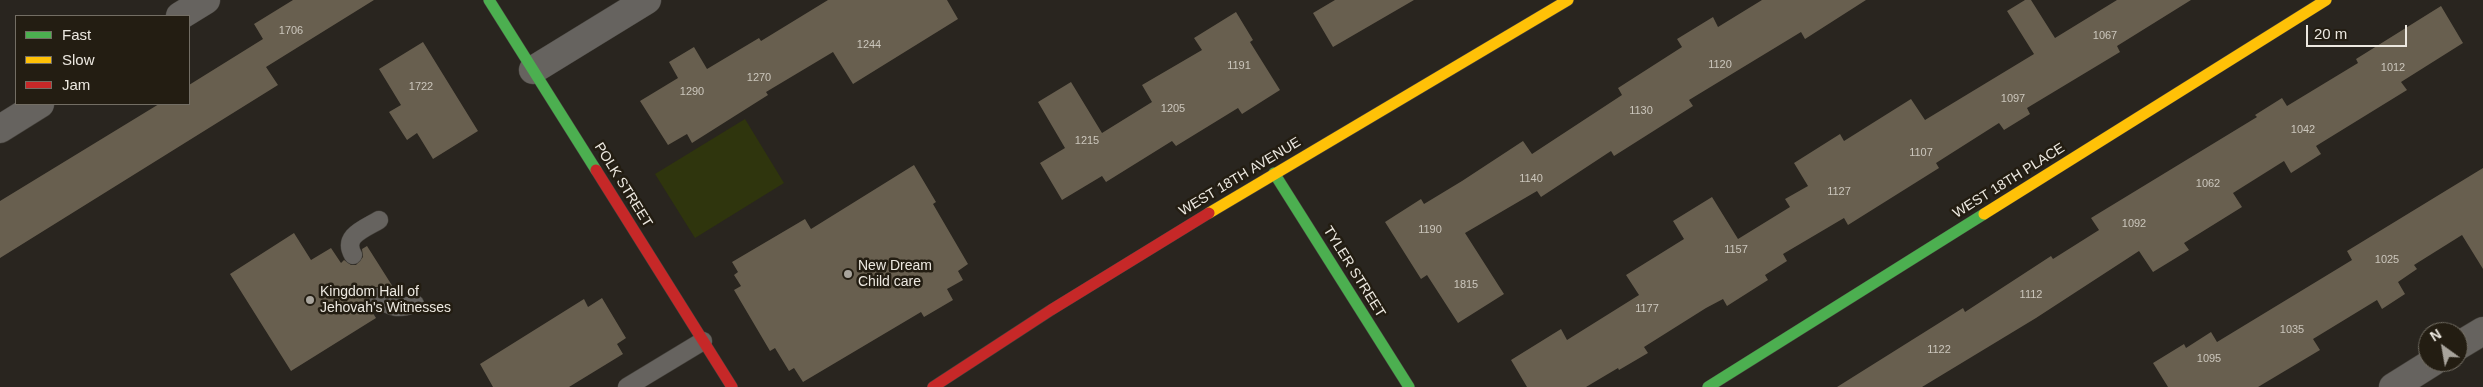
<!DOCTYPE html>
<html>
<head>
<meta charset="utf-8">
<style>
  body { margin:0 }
  #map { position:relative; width:2483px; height:387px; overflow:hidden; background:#29251f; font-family:Helvetica,sans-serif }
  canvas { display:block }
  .legend { position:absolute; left:15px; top:15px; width:175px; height:90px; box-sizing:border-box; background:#231d12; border:1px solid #736e64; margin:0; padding:6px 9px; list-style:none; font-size:15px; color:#ece8e0 }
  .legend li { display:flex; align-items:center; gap:10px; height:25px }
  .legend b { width:25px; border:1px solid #736e64 }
  .north { position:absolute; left:2418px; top:322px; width:50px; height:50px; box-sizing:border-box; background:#231d12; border:1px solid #736e64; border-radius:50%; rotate:328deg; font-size:14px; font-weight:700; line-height:20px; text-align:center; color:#ece8e0 }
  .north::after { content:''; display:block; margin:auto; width:18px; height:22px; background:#a8a49c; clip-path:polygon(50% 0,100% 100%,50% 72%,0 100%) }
  .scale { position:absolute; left:2306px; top:25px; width:101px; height:22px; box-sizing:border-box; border:2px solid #ece8e0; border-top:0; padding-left:6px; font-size:15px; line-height:18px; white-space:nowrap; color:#ece8e0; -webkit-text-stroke:4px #231d12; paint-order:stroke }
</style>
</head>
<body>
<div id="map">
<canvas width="2483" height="387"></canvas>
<ul class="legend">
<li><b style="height:6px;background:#4caf50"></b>Fast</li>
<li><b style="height:6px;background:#ffc107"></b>Slow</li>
<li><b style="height:6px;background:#c62828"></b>Jam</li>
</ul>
<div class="north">N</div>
<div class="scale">20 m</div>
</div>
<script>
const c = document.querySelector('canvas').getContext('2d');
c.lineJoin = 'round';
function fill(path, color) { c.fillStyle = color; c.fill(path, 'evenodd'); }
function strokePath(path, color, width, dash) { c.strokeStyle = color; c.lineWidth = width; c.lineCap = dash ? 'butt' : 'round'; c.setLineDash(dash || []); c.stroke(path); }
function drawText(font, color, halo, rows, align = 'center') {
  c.font = font + ' Helvetica,sans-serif'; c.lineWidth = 5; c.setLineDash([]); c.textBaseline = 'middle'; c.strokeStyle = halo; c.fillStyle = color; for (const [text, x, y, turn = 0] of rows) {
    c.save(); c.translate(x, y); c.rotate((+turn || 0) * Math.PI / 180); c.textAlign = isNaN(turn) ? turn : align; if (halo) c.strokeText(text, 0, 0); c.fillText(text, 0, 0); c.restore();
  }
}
fill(new Path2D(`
  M 745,119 L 784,183 L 695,238 L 655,174 Z`), '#2f350d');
fill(new Path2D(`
  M 293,0 L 374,0 L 266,67 L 278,85 L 0,258 L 0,201 L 159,104 L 189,104 L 189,85 L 263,39 L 254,24 Z
  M 828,0 L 947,0 L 958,19 L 853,84 L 833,52 L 766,92 L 768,95 L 692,143 L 687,134 L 668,145 L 640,101 L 678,78 L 669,62 L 694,47 L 707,69 L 759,38 L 761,41 Z
  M 1335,0 L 1414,0 L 1333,47 L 1313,13 Z
  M 1762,0 L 1866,0 L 1805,39 L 1801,32 L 1689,100 L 1693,106 L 1614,156 L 1611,151 L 1541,197 L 1537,191 L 1465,233 L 1504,294 L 1458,323 L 1427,275 L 1421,279 L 1385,222 L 1421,199 L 1424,204 L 1462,181 L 1523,141 L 1532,154 L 1622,95 L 1618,88 L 1682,47 L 1677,39 L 1713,17 L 1718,27 Z
  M 2025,0 L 2031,0 L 2055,38 L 2117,0 L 2191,0 L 2117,46 L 2120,52 L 2027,108 L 2030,114 L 2004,130 L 1999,123 L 1936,163 L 1939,168 L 1848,225 L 1844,218 L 1783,254 L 1787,261 L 1765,275 L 1768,280 L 1727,306 L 1723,299 L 1706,308 L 1644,347 L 1648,353 L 1619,370 L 1618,368 L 1586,387 L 1527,387 L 1511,360 L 1561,329 L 1567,340 L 1639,295 L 1626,275 L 1684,239 L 1673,221 L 1712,197 L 1738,239 L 1790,207 L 1785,199 L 1808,186 L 1794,163 L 1840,134 L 1844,141 L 1911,99 L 1925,120 L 2034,54 L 2007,11 Z
  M 2441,6 L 2463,43 L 2401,82 L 2407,90 L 2316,146 L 2321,154 L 2291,173 L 2284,161 L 2233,193 L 2242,207 L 2184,243 L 2189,250 L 2153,272 L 2139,251 L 2036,318 L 1922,387 L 1837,387 L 1963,308 L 1965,312 L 2051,256 L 2053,259 L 2099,230 L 2091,218 L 2257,117 L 2255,115 L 2282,98 L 2287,106 L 2358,63 L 2356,59 Z
  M 1236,12 L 1253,40 L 1250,42 L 1280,90 L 1242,114 L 1238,108 L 1176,146 L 1172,141 L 1106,182 L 1102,176 L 1062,200 L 1040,163 L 1065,148 L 1038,102 L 1071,82 L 1102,133 L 1152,102 L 1142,85 L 1202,50 L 1194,38 Z
  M 423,42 L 478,131 L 433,159 L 417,133 L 407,140 L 389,112 L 401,105 L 379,69 Z
  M 914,165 L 936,202 L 933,204 L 968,264 L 958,271 L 963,280 L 947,289 L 953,300 L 924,317 L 921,312 L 803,382 L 794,368 L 789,371 L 775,348 L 770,351 L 734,290 L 741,286 L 734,275 L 738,272 L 732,262 L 805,219 L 811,229 Z
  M 2483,168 L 2483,269 L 2462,235 L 2414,265 L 2417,269 L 2398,282 L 2405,294 L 2382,309 L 2377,300 L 2313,339 L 2320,350 L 2258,387 L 2168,387 L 2153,363 L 2184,344 L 2186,348 L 2211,332 L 2217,342 L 2352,260 L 2347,251 Z
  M 294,233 L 311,260 L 331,248 L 341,263 L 344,260 L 351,265 L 356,265 L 363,257 L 362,249 L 367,246 L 393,287 L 387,291 L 380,287 L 375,287 L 370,291 L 368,296 L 370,303 L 367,304 L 376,318 L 291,371 L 230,274 Z
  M 602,298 L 626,338 L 617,344 L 623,354 L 569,387 L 493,387 L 480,364 L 584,299 L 588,307 Z`), '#685f4f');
const lane = new Path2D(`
  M 353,255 C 342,236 364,229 379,220
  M 378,297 C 391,309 399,309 415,304
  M 627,387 L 703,341`);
const street = new Path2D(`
  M 180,16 L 206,0
  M 533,70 L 647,0
  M 0,129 L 40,104
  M 2458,346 L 2483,331
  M 2393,387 L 2433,362`);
const fast = new Path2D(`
  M 489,0 L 596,170
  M 1274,173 L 1409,387
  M 1708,387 L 1984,214`);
const slow = new Path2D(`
  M 1209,213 L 1568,0
  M 1984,214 L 2326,0`);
const jam = new Path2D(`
  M 596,170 L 732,387
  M 933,387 L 1051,310 L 1209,213`);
strokePath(lane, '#45423c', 19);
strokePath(street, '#45423c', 29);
strokePath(fast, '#45423c', 12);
strokePath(slow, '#45423c', 12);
strokePath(jam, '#45423c', 12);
strokePath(lane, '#66635f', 18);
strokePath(street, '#66635f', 28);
strokePath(fast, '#4caf50', 11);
strokePath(slow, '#ffc107', 11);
strokePath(jam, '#c62828', 11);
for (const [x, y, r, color] of [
  [848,274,5,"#a8a49c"],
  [310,300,5,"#a8a49c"]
]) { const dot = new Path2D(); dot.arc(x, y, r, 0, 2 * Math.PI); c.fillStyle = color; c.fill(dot); strokePath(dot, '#231d12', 2); }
drawText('11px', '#cbc6bc', null, [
  ["1706",291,31],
  ["1067",2105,36],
  ["1244",869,45],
  ["1120",1720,65],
  ["1191",1239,66],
  ["1012",2393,68],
  ["1270",759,78],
  ["1722",421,87],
  ["1290",692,92],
  ["1097",2013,99],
  ["1205",1173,109],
  ["1130",1641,111],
  ["1042",2303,130],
  ["1215",1087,141],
  ["1107",1921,153],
  ["1140",1531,179],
  ["1062",2208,184],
  ["1127",1839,192],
  ["1092",2134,224],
  ["1190",1430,230],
  ["1157",1736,250],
  ["1025",2387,260],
  ["1815",1466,285],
  ["1112",2031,295],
  ["1177",1647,309],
  ["1035",2292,330],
  ["1122",1939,350],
  ["1095",2209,359]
]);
drawText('14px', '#ece8e0', '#231d12', [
  ["WEST 18TH AVENUE",1240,177,-31],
  ["WEST 18TH PLACE",2009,181,-32],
  ["POLK STREET",623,185,58],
  ["TYLER STREET",1354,272,58]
]);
drawText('14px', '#ece8e0', '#231d12', [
  ["New Dream",858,266],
  ["Child care",858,282],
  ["Kingdom Hall of",320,292],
  ["Jehovah's Witnesses",320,308]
], 'left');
</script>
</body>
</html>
